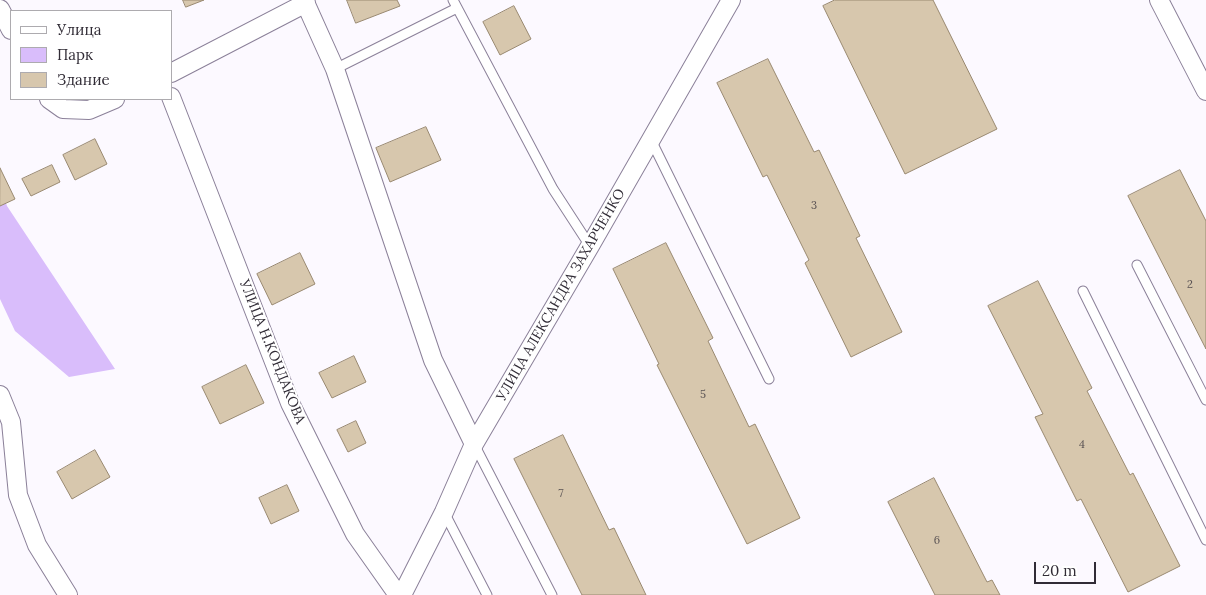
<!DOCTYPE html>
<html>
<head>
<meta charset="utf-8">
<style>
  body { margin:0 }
  #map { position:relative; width:1206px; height:595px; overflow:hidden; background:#fcf9ff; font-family:Lora,serif }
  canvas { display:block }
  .legend { position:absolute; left:10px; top:10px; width:162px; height:90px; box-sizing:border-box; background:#fff; border:1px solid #adabaf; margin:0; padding:6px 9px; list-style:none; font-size:15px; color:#312c36 }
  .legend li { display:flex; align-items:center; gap:10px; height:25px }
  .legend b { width:25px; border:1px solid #adabaf }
  .scale { position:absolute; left:1034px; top:562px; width:62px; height:22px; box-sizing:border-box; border:2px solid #312c36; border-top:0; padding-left:6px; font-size:15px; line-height:18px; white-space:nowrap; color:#312c36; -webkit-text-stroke:4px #fff; paint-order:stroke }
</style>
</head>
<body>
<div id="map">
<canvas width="1206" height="595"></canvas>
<ul class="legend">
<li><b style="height:6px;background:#fff"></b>Улица</li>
<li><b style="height:14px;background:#d9bdfb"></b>Парк</li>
<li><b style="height:14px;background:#d7c7ad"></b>Здание</li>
</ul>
<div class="scale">20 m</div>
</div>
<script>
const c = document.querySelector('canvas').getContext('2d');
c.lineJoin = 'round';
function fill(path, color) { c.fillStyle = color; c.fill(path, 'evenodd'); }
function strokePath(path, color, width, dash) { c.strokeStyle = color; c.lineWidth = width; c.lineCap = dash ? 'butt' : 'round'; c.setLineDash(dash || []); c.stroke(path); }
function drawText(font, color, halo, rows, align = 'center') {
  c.font = font + ' Lora,serif'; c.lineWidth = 4; c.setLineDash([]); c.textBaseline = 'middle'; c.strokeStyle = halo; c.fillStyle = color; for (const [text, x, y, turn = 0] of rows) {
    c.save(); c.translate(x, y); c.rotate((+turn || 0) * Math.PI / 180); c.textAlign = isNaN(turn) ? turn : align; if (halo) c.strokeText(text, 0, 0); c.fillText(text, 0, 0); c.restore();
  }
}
fill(new Path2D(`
  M 0,186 L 7,206 L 115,369 L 69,377 L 15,331 L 0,299 Z`), '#d9bdfb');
const building = new Path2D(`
  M 183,0 L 204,0 L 186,7 Z
  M 347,0 L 397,0 L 400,6 L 356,23 Z
  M 835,0 L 933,0 L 997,129 L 905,174 L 823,6 Z
  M 514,6 L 531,39 L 500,55 L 483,22 Z
  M 768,59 L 814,152 L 819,150 L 860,236 L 856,238 L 902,332 L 851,357 L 805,263 L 809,260 L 767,175 L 763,177 L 717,83 Z
  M 426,127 L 441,160 L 390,182 L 376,148 Z
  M 95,139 L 107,164 L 75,180 L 63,155 Z
  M 52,165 L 60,182 L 31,196 L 22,179 Z
  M 0,168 L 15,199 L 0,206 Z
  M 1180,170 L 1206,221 L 1206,349 L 1128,196 Z
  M 666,243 L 713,338 L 708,341 L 749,427 L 755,424 L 800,518 L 747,544 L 657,365 L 659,364 L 613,269 Z
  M 300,253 L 315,284 L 272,305 L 257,274 Z
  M 1038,281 L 1092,388 L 1087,391 L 1130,475 L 1133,473 L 1180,566 L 1128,592 L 1081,499 L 1077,501 L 1035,417 L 1043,414 L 988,306 Z
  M 354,356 L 366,382 L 332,398 L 319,373 Z
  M 246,365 L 264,403 L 220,424 L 202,387 Z
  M 356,421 L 366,443 L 348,452 L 337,430 Z
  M 563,435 L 609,530 L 614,528 L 646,595 L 582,595 L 514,459 Z
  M 95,450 L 110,477 L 72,499 L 57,472 Z
  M 934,478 L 987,582 L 992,580 L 1000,595 L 935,595 L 888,502 Z
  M 287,485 L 299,511 L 271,524 L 259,498 Z`);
fill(building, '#d7c7ad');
strokePath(building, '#998971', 1);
const service = new Path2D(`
  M 453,0 L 553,189 L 590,246
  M 335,69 L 457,8
  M 651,140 L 769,379
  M 1137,265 L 1206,400
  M 1083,291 L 1206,540
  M 474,444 L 552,595
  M 444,512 L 487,595`);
const minor = new Path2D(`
  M 304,0 L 335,69 L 433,360 L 474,444
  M 1159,0 L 1206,91
  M 0,9 L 11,30
  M 171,73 L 306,3
  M 171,97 L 290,403 L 355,534 L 398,595
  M 49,99 L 63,109 L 89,110 L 115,99
  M 0,395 L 11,422 L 18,495 L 37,545 L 68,595
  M 402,595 L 444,512 L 474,444 L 590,246 L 731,0`);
strokePath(service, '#8b8099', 11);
strokePath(minor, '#8b8099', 20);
strokePath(service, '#fff', 9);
strokePath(minor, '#fff', 18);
drawText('11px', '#5a5354', null, [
  ["3",814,206],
  ["2",1190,285],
  ["5",703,395],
  ["4",1082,445],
  ["7",561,494],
  ["6",937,541]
]);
drawText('14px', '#312c36', '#fff', [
  ["УЛИЦА АЛЕКСАНДРА ЗАХАРЧЕНКО",561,295,-60],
  ["УЛИЦА Н.КОНДАКОВА",272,352,68]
]);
</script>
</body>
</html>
